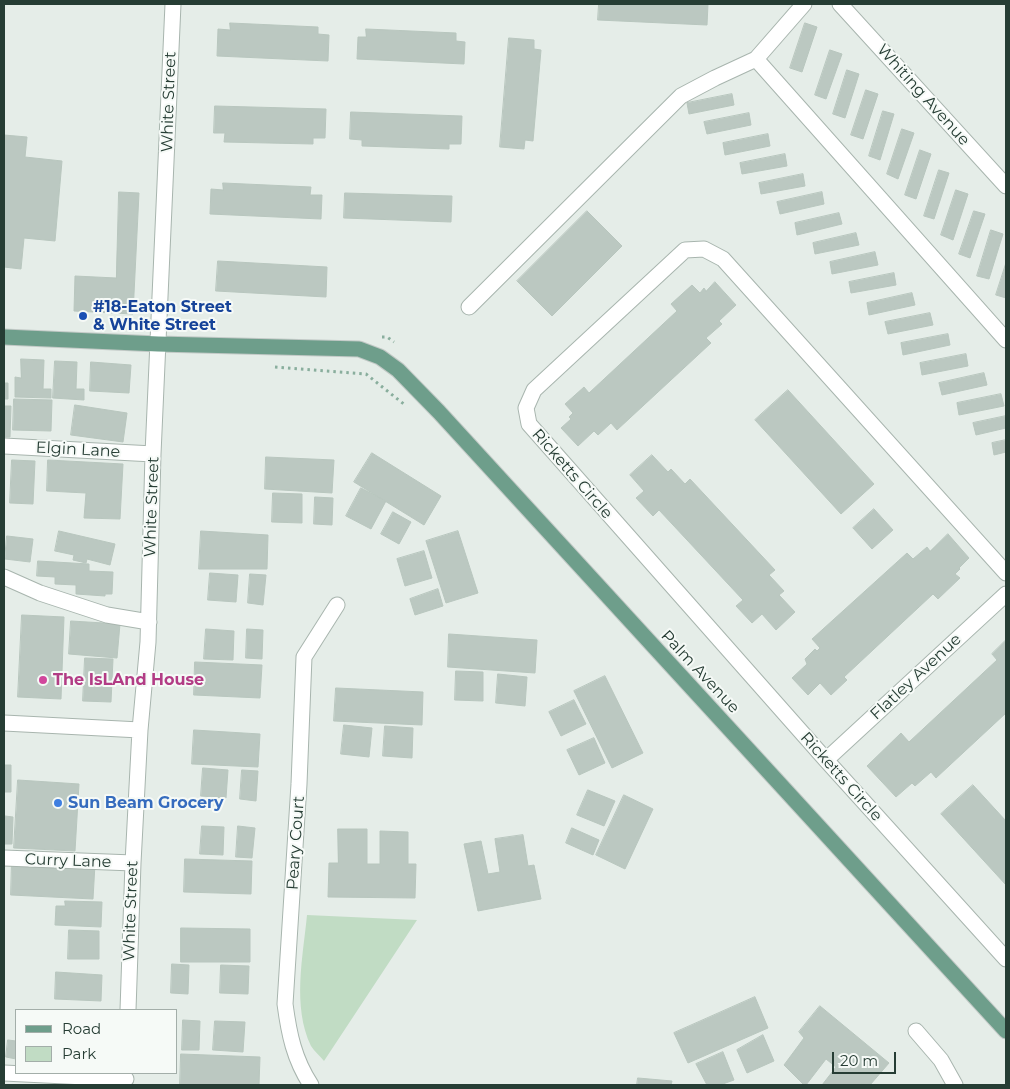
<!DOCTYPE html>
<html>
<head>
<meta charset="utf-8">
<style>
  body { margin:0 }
  #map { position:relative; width:1010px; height:1089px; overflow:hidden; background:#e5ede8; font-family:Montserrat,sans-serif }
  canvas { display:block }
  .frame { position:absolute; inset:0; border:5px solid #263d34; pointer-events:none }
  .legend { position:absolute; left:15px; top:1009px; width:162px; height:65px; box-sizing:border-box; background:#f6faf7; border:1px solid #a3aea9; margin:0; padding:6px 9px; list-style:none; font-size:15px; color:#263d34 }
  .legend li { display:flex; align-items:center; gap:10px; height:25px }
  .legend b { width:25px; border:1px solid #a3aea9 }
  .scale { position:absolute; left:832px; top:1052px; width:64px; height:22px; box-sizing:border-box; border:2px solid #263d34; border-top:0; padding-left:6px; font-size:15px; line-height:18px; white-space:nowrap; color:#263d34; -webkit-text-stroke:4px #f6faf7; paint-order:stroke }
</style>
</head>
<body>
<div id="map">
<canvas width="1010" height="1089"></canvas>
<div class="frame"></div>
<ul class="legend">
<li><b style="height:6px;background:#6e9e8b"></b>Road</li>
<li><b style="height:14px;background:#c1dcc4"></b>Park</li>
</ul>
<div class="scale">20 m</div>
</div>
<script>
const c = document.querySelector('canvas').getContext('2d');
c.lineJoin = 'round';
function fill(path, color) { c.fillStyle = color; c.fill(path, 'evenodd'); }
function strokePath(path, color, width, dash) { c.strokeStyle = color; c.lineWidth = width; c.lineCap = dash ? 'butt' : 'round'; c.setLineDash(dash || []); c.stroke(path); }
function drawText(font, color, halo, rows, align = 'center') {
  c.font = font + ' Montserrat,sans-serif'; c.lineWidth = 4; c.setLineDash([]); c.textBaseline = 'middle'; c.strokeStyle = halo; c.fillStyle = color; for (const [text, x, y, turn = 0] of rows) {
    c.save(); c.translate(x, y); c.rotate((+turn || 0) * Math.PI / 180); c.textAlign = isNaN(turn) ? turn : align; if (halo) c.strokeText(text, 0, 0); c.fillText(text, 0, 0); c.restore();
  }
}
fill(new Path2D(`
  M 307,915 L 417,920 L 324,1061 C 320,1056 314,1051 311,1046 C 292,1006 303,957 307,915 Z`), '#c1dcc4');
const building = new Path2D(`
  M 599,4 L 708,4 L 707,25 L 598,20 Z
  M 230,23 L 318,27 L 318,34 L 329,35 L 328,61 L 217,56 L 218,29 L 230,30 Z
  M 805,23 L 817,27 L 802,72 L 790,68 Z
  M 366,29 L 456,33 L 456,41 L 465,42 L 464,64 L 357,59 L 358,37 L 366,37 Z
  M 509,38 L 534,40 L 534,49 L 541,50 L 533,141 L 525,140 L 524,149 L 500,147 Z
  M 830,50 L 842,54 L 826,99 L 815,95 Z
  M 847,70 L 859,74 L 845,118 L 833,114 Z
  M 866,90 L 878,94 L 863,139 L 851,135 Z
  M 732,94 L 734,105 L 689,114 L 687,103 Z
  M 215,106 L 326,109 L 325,138 L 313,138 L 313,144 L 224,142 L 225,133 L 214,133 Z
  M 883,111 L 894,114 L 880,160 L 869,156 Z
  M 351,112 L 462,116 L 461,144 L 449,144 L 449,149 L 362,146 L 362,140 L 350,139 Z
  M 749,113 L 751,125 L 707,134 L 704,122 Z
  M 902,129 L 914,133 L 898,179 L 887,174 Z
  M 768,134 L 770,146 L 725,155 L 723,143 Z
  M 4,135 L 27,137 L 25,157 L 62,161 L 55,241 L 24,238 L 21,269 L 4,267 Z
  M 920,150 L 931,154 L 916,199 L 905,195 Z
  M 785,154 L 787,166 L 742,174 L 740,163 Z
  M 939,170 L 949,173 L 934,219 L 924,216 Z
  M 803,174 L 805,186 L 761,194 L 759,183 Z
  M 223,183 L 311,187 L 310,195 L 322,195 L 321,219 L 210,214 L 211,189 L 223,190 Z
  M 956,190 L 968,194 L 953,240 L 941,235 Z
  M 119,192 L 139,193 L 133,314 L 74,311 L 75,276 L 116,278 Z
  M 822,192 L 824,204 L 780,214 L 777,202 Z
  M 345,193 L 452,196 L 451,222 L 344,218 Z
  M 587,211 L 622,246 L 552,316 L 517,281 Z
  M 974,211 L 985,214 L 970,258 L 959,254 Z
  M 839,213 L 842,224 L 797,235 L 795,223 Z
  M 991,230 L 1003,234 L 989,279 L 977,276 Z
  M 856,233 L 859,245 L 815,254 L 813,243 Z
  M 875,252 L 878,265 L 832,274 L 830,262 Z
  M 218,261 L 327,267 L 326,297 L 216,291 Z
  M 1006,263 L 1006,298 L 996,295 Z
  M 894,273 L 896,285 L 851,293 L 849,282 Z
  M 715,282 L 736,305 L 719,321 L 722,324 L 706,338 L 711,343 L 617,430 L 611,423 L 598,435 L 594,431 L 578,446 L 561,428 L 571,419 L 569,417 L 573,413 L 565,404 L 584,387 L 589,393 L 677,311 L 671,304 L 692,285 L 700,293 L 704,288 L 706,291 Z
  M 912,293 L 915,305 L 869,315 L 867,303 Z
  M 930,313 L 933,325 L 888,334 L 885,322 Z
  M 948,334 L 950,345 L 903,355 L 901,343 Z
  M 966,354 L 968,366 L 922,375 L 920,363 Z
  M 21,359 L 44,360 L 43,389 L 51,389 L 51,398 L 15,397 L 15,377 L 21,378 Z
  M 55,361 L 77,362 L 76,389 L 84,389 L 84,400 L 53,398 Z
  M 91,362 L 131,365 L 129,393 L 90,391 Z
  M 984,373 L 987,385 L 942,395 L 939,383 Z
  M 4,383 L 8,383 L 8,399 L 4,399 Z
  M 788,390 L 874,484 L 841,514 L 755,420 Z
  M 1001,394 L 1004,406 L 959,415 L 957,403 Z
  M 14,399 L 52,400 L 51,431 L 13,430 Z
  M 75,405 L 127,413 L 123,442 L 71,435 Z
  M 4,406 L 11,406 L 10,437 L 4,437 Z
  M 1006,416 L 1006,428 L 976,435 L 973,423 Z
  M 1006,440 L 1006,452 L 994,455 L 992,443 Z
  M 372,453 L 441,496 L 424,525 L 354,482 Z
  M 652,455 L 668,472 L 671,469 L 685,484 L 690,479 L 775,570 L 769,575 L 784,591 L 779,595 L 795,612 L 776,630 L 762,614 L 752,623 L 736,606 L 743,600 L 659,510 L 653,516 L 636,498 L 644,491 L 630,475 Z
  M 266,457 L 334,460 L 332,493 L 265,489 Z
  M 12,460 L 35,461 L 33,504 L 10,503 Z
  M 48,460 L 123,464 L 120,519 L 84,518 L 86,493 L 47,491 Z
  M 361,488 L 386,501 L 371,529 L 346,516 Z
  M 273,493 L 302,494 L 302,523 L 272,522 Z
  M 315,497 L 333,498 L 332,525 L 314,524 Z
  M 874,509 L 893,530 L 872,549 L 853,528 Z
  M 393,512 L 411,522 L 399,544 L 381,534 Z
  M 59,531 L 115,544 L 110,565 L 87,559 L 86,563 L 73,560 L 74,555 L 55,551 Z
  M 201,531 L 268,535 L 267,569 L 199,569 Z
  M 458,531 L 478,593 L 446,603 L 426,541 Z
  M 948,534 L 969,558 L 959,568 L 960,569 L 955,574 L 960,578 L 938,599 L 933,594 L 844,677 L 847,680 L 831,695 L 820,683 L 808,695 L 792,678 L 807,664 L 805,659 L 815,649 L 817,651 L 820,648 L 812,639 L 907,553 L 913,559 L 927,547 L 930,551 Z
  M 7,536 L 33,539 L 30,562 L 5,559 Z
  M 424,551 L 432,578 L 405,586 L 397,559 Z
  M 38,561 L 89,564 L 89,571 L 113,572 L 112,594 L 105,594 L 105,596 L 76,594 L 76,585 L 55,584 L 55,577 L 37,576 Z
  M 210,573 L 238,575 L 236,602 L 208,600 Z
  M 250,574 L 266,575 L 263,605 L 248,603 Z
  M 438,589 L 443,606 L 415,615 L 410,599 Z
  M 22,615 L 64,617 L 61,699 L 18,697 Z
  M 71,621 L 120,624 L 117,658 L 69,654 Z
  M 206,629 L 234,631 L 233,660 L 204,659 Z
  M 247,629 L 263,630 L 262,659 L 246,658 Z
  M 449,634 L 537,640 L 535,673 L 448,667 Z
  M 1006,640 L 1006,713 L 936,778 L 931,772 L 915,786 L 912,783 L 896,797 L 867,766 L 901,733 L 909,742 L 997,660 L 992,654 Z
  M 85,658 L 113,659 L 111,702 L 83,701 Z
  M 195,662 L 262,665 L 260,698 L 194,695 Z
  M 456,671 L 483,672 L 483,701 L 455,700 Z
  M 498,674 L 527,677 L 525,706 L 496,703 Z
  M 605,676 L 643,753 L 612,768 L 574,691 Z
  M 336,688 L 423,692 L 422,725 L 334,721 Z
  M 574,700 L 586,724 L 561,736 L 549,712 Z
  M 344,725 L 372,728 L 369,757 L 341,754 Z
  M 385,726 L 413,728 L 412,758 L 383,756 Z
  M 194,730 L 260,734 L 258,767 L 192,764 Z
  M 594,738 L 605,763 L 579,775 L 567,750 Z
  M 4,765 L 11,765 L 11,792 L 4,792 Z
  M 203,768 L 228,770 L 226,798 L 201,796 Z
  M 242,770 L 258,771 L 256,801 L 240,799 Z
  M 18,780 L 79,784 L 75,851 L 14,848 Z
  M 973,785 L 1006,821 L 1006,885 L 941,814 Z
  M 588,790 L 615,801 L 604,826 L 577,815 Z
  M 624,795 L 653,809 L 625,869 L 596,855 Z
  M 5,816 L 13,817 L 12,844 L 4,844 Z
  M 202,826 L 224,827 L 223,855 L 200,854 Z
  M 238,826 L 255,828 L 252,858 L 236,857 Z
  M 572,828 L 599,840 L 593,855 L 566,843 Z
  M 338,829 L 367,829 L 367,864 L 380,864 L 380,831 L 408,832 L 408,864 L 416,864 L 415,898 L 328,897 L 329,863 L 338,863 Z
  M 523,835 L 528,866 L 534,865 L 541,899 L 478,911 L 464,844 L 481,841 L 488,874 L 500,872 L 495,839 Z
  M 185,859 L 252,861 L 251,894 L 184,892 Z
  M 12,860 L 95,864 L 93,899 L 11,895 Z
  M 65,901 L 102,902 L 101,927 L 55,925 L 56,906 L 65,906 Z
  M 181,928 L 250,929 L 250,962 L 181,962 Z
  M 69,930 L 99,931 L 99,959 L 68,959 Z
  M 172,964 L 189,965 L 188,994 L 171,993 Z
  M 221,965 L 249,966 L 248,994 L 220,993 Z
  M 56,972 L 102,975 L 101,1001 L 55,999 Z
  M 755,997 L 768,1028 L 688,1063 L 674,1033 Z
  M 820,1006 L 889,1063 L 870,1085 L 861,1084 L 860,1085 L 822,1085 L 836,1067 L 826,1059 L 806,1085 L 804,1085 L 784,1065 L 804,1038 L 799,1032 Z
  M 183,1020 L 200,1021 L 199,1050 L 182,1050 Z
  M 215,1021 L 245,1022 L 243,1052 L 213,1050 Z
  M 763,1035 L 774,1061 L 747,1073 L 737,1050 Z
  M 8,1040 L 16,1041 L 16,1059 L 6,1057 Z
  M 723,1052 L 734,1080 L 720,1085 L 707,1085 L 696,1064 Z
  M 181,1054 L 260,1057 L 259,1085 L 180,1085 Z
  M 638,1078 L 672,1081 L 671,1085 L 637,1085 Z`);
fill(building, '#bbc8c1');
strokePath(building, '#b8c6be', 1);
const minor = new Path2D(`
  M 840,4 L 1006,186
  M 756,59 L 1006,340
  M 469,307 L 681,96 L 715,78 L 756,59 L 804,4
  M 4,446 L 153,454
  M 1006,573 L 723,259 L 704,249 L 685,250 L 534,390 L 526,408 L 529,424 L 826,760 L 1006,959
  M 4,577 L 40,593 L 107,615 L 149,622
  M 4,723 L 140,730
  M 826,760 L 1006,594
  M 4,858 L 133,863
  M 128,1010 L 133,863 L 140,730 L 148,642 L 153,454 L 173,4
  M 916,1031 L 941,1060 L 955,1085
  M 4,1073 L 126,1079
  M 311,1085 C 294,1059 289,1034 285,1004 L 299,784 L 304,657 L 337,605`);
const major = new Path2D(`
  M 4,337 L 158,344 L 359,349 L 380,357 L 398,370 L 439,412 L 1006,1031`);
strokePath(minor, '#a8b5ae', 17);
strokePath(major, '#c2c9c6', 17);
strokePath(new Path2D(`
  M 382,337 L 387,337 L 394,342
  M 275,367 L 366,374 L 405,405`), '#89ae9d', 3, [2.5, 4]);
strokePath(minor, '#fff', 15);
strokePath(major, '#6e9e8b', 15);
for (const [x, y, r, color] of [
  [83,316,5,"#1a4fb4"],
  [43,680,5,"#d1479c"],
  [58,803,5,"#3f7fe0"]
]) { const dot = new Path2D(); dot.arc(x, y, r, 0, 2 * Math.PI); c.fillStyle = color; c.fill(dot); strokePath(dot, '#f6faf7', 2); }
drawText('16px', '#263d34', '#f6faf7', [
  ["Whiting Avenue",923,95,48],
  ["White Street",169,102,-88],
  ["Elgin Lane",78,450,3],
  ["Ricketts Circle",572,474,49],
  ["White Street",152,507,-88],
  ["Palm Avenue",700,672,47],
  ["Flatley Avenue",916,677,-43],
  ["Ricketts Circle",841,777,48],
  ["Peary Court",296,843,-86],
  ["Curry Lane",68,861,2],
  ["White Street",131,911,-88]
]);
drawText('bold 16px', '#164399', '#f6faf7', [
  ["#18-Eaton Street",93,307],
  ["& White Street",93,325]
], 'left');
drawText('bold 16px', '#b23c85', '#f6faf7', [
  ["The IsLAnd House",53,680]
], 'left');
drawText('bold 16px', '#366cbe', '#f6faf7', [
  ["Sun Beam Grocery",68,803]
], 'left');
</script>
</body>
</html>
